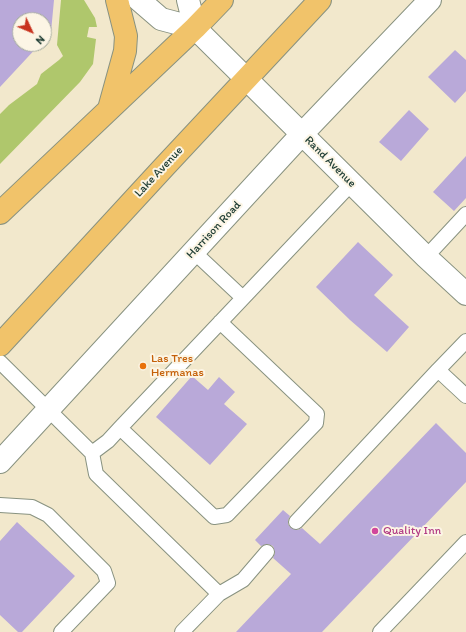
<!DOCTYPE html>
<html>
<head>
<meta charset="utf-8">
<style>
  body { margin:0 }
  #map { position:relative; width:466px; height:632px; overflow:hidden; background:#f2e8cc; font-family:Itim,sans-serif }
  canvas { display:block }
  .north { position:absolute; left:12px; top:12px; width:40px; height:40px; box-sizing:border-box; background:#fcf5e5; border:1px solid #a4ab9e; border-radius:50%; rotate:134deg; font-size:11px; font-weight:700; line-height:16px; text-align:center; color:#1f3d34 }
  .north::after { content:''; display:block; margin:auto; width:14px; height:18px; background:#c8321e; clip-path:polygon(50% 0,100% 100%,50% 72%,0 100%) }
</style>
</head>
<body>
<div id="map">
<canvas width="466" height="632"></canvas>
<div class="north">N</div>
</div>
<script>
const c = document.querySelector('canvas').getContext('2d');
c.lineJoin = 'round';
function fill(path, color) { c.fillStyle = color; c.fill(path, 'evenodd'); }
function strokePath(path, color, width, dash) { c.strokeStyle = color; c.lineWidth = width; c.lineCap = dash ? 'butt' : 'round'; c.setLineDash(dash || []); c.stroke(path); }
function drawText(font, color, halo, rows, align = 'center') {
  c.font = font + ' Itim,sans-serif'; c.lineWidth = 4; c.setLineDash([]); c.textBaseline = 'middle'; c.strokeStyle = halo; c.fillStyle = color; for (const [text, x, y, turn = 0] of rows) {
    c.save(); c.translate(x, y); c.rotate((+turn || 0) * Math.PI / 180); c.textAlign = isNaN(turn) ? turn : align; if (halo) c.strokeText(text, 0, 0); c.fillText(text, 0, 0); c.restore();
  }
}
fill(new Path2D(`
  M 61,0 L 84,0 L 95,18 L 97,27 L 89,27 L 87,37 L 96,39 L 93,64 L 80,82 L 0,164 L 0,114 L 9,105 L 37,84 L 41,74 L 59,60 L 63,56 L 57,45 Z`), '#afc76c');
fill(new Path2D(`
  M 0,0 L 54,0 L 51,32 L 44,40 L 44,20 L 20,20 L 20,44 L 40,44 L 0,87 Z
  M 455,50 L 466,60 L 466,91 L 455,103 L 428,77 Z
  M 409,110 L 429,129 L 401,161 L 379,142 Z
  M 466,156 L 466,198 L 454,211 L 433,192 Z
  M 358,242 L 393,275 L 374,295 L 409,327 L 387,352 L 350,320 L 316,287 Z
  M 192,376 L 208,390 L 219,377 L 235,392 L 224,404 L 247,424 L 210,465 L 156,417 Z
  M 436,423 L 466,453 L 466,482 L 322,632 L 236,632 L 291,574 L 273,558 L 275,553 L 273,546 L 268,544 L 261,546 L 255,540 L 283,510 L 290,516 L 288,520 L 288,524 L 291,528 L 298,530 L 302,528 L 320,544 Z
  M 17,522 L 75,576 L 22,632 L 18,632 L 0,615 L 0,541 Z`), '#b9a9d9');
const lane = new Path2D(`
  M 194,252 L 243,298
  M 426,257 L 466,214
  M 0,362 L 92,453 L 96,474 L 219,594 L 182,632
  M 438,370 L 466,341
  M 120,428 L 214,517 L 227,515 L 316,423 L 317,414 L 220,322
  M 92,453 L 108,441 L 120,428 L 352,183
  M 0,505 L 32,507 L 48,515 L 104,571 L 108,583 L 61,632
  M 296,522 L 438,370 L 466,396
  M 219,594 L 243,580 L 267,552
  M 380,632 L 466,542`);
const street = new Path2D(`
  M 139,0 L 161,19 L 195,28
  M 188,0 L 195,28
  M 195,28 L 426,257 L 466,294
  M 0,462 L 302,134 L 430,0`);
const primary = new Path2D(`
  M 109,109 L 125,51 L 126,36 L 117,0
  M 0,213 L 195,28 L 222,0
  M 0,345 L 164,167 L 320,0`);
strokePath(lane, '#889280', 16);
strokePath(street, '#889280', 24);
strokePath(primary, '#889280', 24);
strokePath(lane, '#fff', 14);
strokePath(street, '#fff', 22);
strokePath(primary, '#f1c36a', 22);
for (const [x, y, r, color] of [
  [143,366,4,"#e8710a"],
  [375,531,4,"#d1479c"]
]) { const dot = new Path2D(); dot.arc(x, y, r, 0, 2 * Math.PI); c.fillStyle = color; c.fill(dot); strokePath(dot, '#fcf5e5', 1.5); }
drawText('12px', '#1f3d34', '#fcf5e5', [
  ["Rand Avenue",330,162,45],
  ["Lake Avenue",159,172,-47],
  ["Harrison Road",214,230,-47]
]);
drawText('12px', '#c56008', '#fcf5e5', [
  ["Las Tres",151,359],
  ["Hermanas",151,373]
], 'left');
drawText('12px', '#b23c85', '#fcf5e5', [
  ["Quality Inn",383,531]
], 'left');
</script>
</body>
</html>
